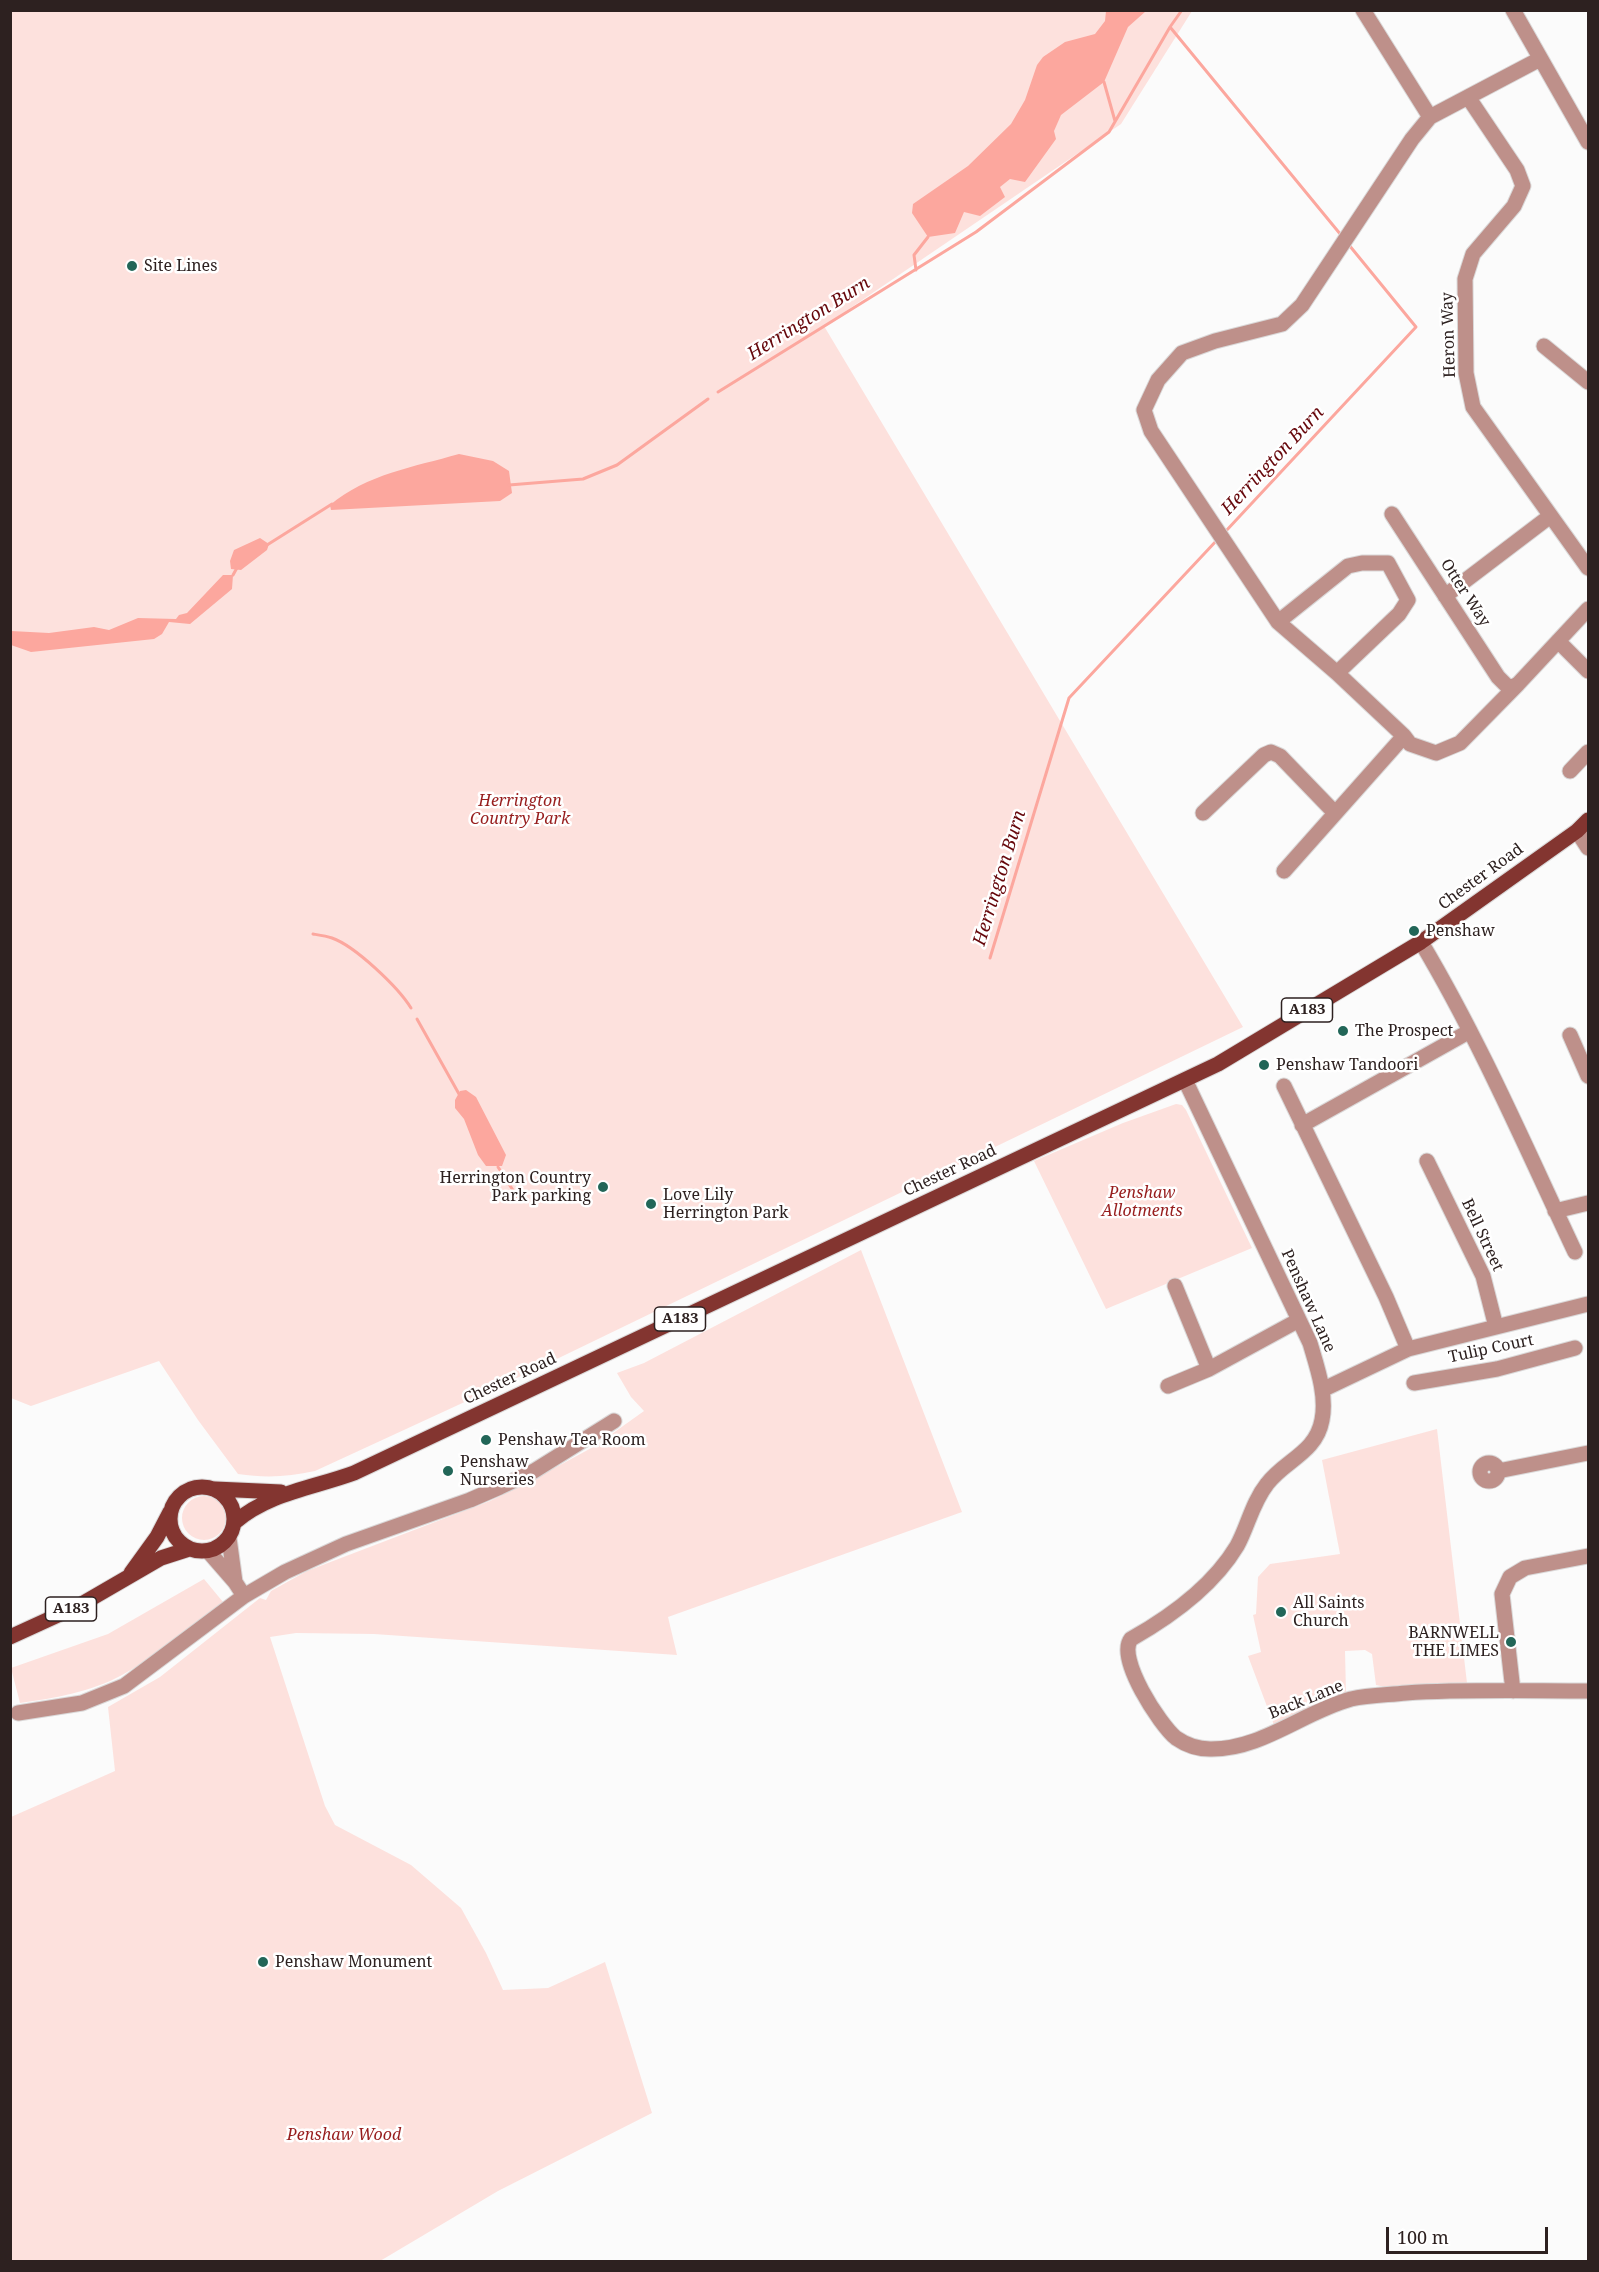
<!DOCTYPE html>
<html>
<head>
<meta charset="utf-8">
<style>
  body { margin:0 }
  #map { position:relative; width:1599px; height:2272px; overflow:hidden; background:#fbfbfb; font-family:"Noto Serif",serif }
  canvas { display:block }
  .frame { position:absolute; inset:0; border:12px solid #2d2120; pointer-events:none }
  .scale { position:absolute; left:1386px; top:2227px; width:162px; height:27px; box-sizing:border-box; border:3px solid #2d2120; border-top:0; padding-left:8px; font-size:18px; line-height:21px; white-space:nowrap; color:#2d2120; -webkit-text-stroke:4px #fff; paint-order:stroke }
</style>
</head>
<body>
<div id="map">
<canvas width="1599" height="2272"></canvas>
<div class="frame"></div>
<div class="scale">100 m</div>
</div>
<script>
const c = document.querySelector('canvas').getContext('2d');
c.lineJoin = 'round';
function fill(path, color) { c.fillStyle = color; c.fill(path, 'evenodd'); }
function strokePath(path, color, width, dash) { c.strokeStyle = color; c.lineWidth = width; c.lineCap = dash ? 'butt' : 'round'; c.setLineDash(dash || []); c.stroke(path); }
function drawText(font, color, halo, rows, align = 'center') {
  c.font = font + ' "Noto Serif",serif'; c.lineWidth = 5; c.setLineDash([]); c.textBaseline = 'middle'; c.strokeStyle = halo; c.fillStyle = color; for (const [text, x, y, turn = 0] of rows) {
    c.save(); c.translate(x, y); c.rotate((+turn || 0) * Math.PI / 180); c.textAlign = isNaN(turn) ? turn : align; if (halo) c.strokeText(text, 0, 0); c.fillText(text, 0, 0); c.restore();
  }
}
fill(new Path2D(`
  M 10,11 L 1192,11 L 1121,124 L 824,326 L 1243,1027 L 534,1370 L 315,1471 C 288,1477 265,1478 238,1474 L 198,1420 L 159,1361 L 31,1406 L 11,1398 Z
  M 1176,1104 L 1182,1105 L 1186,1110 L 1252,1248 L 1106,1309 L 1034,1161 L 1123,1123 Z
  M 861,1250 L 962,1512 L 668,1617 L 677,1655 L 374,1634 L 296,1633 L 270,1637 L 325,1806 L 335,1825 L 411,1865 L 461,1908 L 486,1953 L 503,1990 L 548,1988 L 605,1962 L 652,2113 L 498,2191 L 380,2261 L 11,2262 L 11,1817 L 115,1771 L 108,1707 L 160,1677 L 260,1598 L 266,1600 L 271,1591 L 307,1571 L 490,1501 L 538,1477 L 595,1446 L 644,1411 L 631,1397 L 617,1373 L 644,1363 Z
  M 1437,1429 L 1467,1683 L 1400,1690 L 1376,1685 L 1372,1654 L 1365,1650 L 1345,1651 L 1346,1693 L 1274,1725 L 1248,1656 L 1261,1652 L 1253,1615 L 1256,1614 L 1258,1577 L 1270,1564 L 1340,1554 L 1322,1460 Z
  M182 1518a22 22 0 1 1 44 0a22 22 0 1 1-44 0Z
  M 204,1579 L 223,1602 C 191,1627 159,1655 122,1675 C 91,1692 55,1698 20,1703 L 11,1668 L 108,1634 Z`), '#fde1dd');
fill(new Path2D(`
  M 1106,11 L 1146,11 L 1128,27 L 1104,82 L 1061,115 L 1054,131 L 1056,139 L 1025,182 L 1010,179 L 1000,187 L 1005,197 L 980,216 L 964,212 L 955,233 L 928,237 L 912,213 L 913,204 L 968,166 L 1011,124 L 1025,100 L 1037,65 L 1043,57 L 1065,42 L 1095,34 L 1105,21 Z
  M 459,454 L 493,461 L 509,471 L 512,493 L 500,501 L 331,510 L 330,505 C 367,474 414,467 459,454 Z
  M 260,538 L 269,544 L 267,550 L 241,570 L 231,569 L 230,561 L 234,550 Z
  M 223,575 L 233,575 L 232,589 L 190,624 L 169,622 L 162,634 L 154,639 L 31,652 L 11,645 L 11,631 L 49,633 L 94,627 L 109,630 L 138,618 L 176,619 L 179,615 L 187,613 Z
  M 466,1090 L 476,1097 L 506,1155 L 502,1166 L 486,1166 L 478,1155 L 464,1119 L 455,1108 L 455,1100 L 460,1091 Z`), '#fca79e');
strokePath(new Path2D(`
  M 1182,10 L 1170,27 L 1341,235
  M 1104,82 L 1115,121
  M 916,270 L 914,255 L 928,237
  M 718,392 L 976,232 L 1109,132 L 1170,27
  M 509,485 L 583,479 L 617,465 L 708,399
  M 1225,532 L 1416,327 L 1349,245
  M 267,545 L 332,504
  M 233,575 L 238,566
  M 313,934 C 319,935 326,936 332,938 C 355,946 398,987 411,1008
  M 990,958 L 1069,698 L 1218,539
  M 417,1019 L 459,1094
  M 498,1167 L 518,1198`), '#fca79e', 3);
const minor = new Path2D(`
  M 1363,10 L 1430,117
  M 1513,10 L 1588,142
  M 1468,97 L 1517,170 L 1523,186 L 1514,206 L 1473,254 L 1465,279 L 1466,373 L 1473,407 L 1588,568
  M 1544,346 L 1588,382
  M 1392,514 L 1498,677 L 1507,686 L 1513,687 L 1518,684 L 1588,609
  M 1445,596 L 1549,517
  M 1278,622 L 1348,566 L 1362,563 L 1388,563 L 1408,600 L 1399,614 L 1337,673
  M 1558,641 L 1588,671
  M 1404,736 L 1410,744 L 1436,753 L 1460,743 L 1518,684
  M 1570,771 L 1588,752
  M 1203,813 L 1264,755 L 1271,752 L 1280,756 L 1335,813
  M 1577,831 L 1588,848
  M 1284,871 L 1404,736 L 1337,673 L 1278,622 L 1151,431 L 1144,410 L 1158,380 L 1182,353 L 1215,341 L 1282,324 L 1302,305 L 1412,139 L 1430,117 L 1540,59
  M 1421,942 C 1480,1041 1526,1148 1575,1252
  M 1570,1035 L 1588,1076
  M 1185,1080 L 1310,1343 C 1317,1367 1327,1395 1322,1420 C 1316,1453 1285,1460 1267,1484 C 1252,1503 1248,1526 1237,1546 C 1213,1586 1170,1617 1131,1639 C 1116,1658 1160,1725 1176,1738 C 1186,1745 1198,1749 1210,1749 C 1261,1750 1303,1712 1351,1699 C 1369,1695 1388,1695 1406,1693 C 1466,1689 1528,1691 1588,1691
  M 1284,1086 L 1386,1297 L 1408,1349
  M 1302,1125 L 1470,1031
  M 1427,1161 L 1483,1276 L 1496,1327
  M 1555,1211 L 1588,1203
  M 1175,1286 L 1209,1369
  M 1414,1383 L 1497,1369 L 1575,1348
  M 1168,1386 L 1209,1369 L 1299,1320
  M 1322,1390 L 1408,1349 L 1588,1304
  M1480 1472a9 9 0 1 1 18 0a9 9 0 1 1-18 0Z
  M 1498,1471 L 1588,1453
  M 229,1538 L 235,1582
  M 208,1551 L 235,1582 L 244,1596
  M 1513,1691 L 1502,1594 L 1510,1577 L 1525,1568 L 1588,1556
  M 18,1713 L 82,1703 L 124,1686 L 244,1596 L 285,1572 L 346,1544 L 470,1500 L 500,1487 L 534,1471 L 614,1421`);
const major = new Path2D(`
  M170 1519a32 32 0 1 1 64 0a32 32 0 1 1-64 0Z
  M 215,1489 L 281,1492
  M 235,1522 C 269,1493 313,1488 354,1473 L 1218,1064 L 1421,942 L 1577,831 L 1588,820
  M 131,1573 L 157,1537 L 170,1512
  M 10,1637 L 80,1605 L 161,1558 L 189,1549`);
strokePath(minor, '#dad8d8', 17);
strokePath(major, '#dad8d8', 17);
strokePath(minor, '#be908a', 15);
strokePath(major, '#833530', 15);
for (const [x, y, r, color] of [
  [132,266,6,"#226658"],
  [1414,931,6,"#226658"],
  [1343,1031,6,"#226658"],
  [1264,1065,6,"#226658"],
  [603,1187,6,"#226658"],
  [651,1204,6,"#226658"],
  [486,1440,6,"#226658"],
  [448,1471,6,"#226658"],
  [1281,1612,6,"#226658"],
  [1511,1642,6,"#226658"],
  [263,1962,6,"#226658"]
]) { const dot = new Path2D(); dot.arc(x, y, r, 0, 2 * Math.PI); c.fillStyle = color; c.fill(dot); strokePath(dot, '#fff', 2); }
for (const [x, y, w] of [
  [1307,1010,51],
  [680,1319,51],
  [71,1609,51]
]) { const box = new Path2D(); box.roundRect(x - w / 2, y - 12, w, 24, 4.5); c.fillStyle = '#fff'; c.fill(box); strokePath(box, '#2d2120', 1.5); }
drawText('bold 15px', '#2d2120', null, [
  ["A183",1307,1010],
  ["A183",680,1319],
  ["A183",71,1609]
]);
drawText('16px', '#2d2120', '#fff', [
  ["Site Lines",144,266],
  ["Penshaw",1426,931],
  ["The Prospect",1355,1031],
  ["Penshaw Tandoori",1276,1065],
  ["Herrington Country",591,1178,"right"],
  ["Park parking",591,1196,"right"],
  ["Love Lily",663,1195],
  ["Herrington Park",663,1213],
  ["Penshaw Tea Room",498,1440],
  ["Penshaw",460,1462],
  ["Nurseries",460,1480],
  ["All Saints",1293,1603],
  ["Church",1293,1621],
  ["BARNWELL",1499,1633,"right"],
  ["THE LIMES",1499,1651,"right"],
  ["Penshaw Monument",275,1962]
], 'left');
drawText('16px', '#2d2120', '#fff', [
  ["Heron Way",1449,335,-92],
  ["Otter Way",1465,593,57],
  ["Chester Road",1481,877,-36],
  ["Chester Road",950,1171,-25],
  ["Bell Street",1482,1235,65],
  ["Penshaw Lane",1308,1301,66],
  ["Tulip Court",1491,1349,-12],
  ["Chester Road",510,1379,-25],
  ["Back Lane",1306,1700,-22]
]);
drawText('italic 16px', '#971d1d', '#fff', [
  ["Herrington",520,801],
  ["Country Park",520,819],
  ["Penshaw",1142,1193],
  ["Allotments",1142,1211],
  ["Penshaw Wood",344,2135]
]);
drawText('italic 18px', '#66070b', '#fff', [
  ["Herrington Burn",809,319,-32],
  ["Herrington Burn",1273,461,-47],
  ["Herrington Burn",1000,878,-73]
]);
</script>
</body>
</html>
